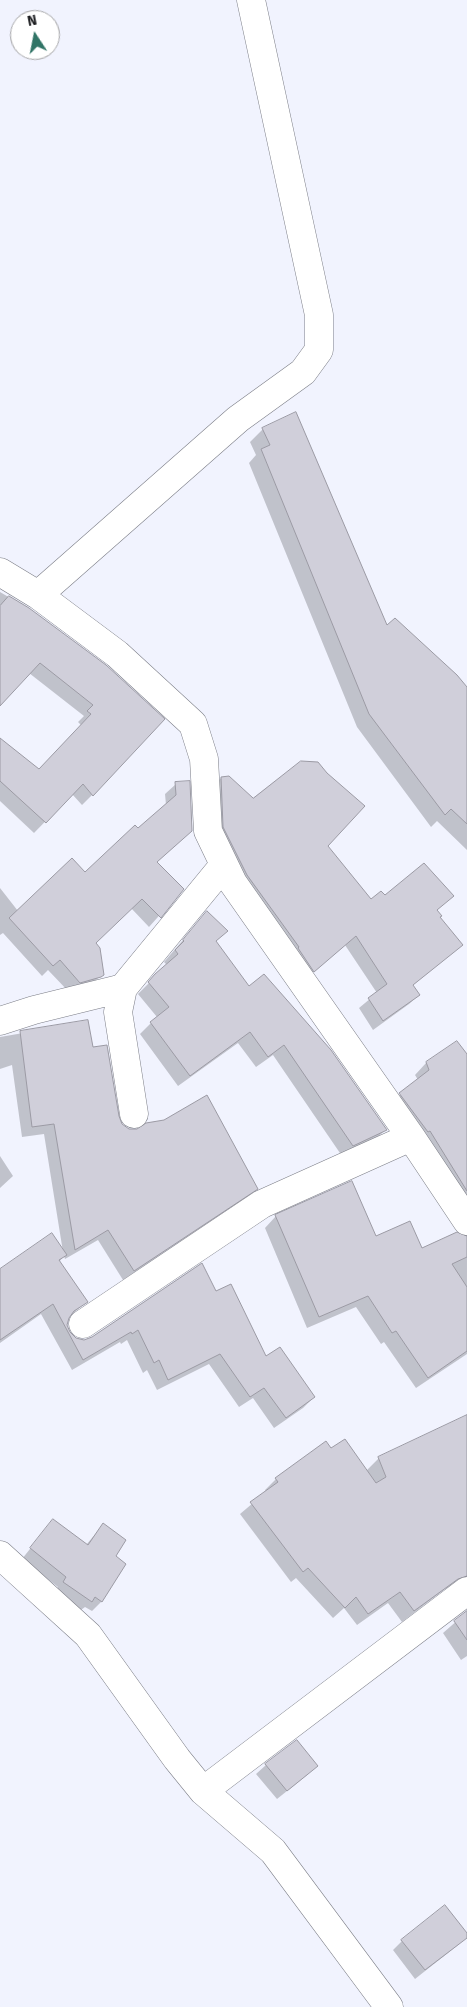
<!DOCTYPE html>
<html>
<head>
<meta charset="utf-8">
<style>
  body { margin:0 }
  #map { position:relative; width:467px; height:2007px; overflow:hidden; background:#f1f3fe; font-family:"Fira Sans",sans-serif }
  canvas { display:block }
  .north { position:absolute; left:10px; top:10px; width:50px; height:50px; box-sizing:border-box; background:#fff; border:1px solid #a3a3a5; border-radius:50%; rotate:349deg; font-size:14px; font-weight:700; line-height:20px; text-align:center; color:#191a1d }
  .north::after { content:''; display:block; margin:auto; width:18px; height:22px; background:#317466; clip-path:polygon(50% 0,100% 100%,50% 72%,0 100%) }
</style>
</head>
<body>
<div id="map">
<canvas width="467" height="2007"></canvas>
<div class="north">N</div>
</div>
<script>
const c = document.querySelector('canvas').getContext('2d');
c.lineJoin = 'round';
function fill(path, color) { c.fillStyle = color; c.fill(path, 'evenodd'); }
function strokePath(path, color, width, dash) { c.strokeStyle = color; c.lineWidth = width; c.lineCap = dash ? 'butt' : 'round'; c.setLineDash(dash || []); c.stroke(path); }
fill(new Path2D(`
  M 296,414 L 387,627 L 467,689 L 467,850 L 437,821 L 431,827 L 357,727 L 249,463 L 256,455 L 250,442 L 263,429 Z
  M 0,592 L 29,609 L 105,666 L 92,795 L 82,805 L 72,794 L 34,833 L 0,801 L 0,740 L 39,770 L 81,725 L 78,722 L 84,716 L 29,673 L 0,704 Z
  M 221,778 L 326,846 L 371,901 L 385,897 L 452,896 L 436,911 L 438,917 L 461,945 L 412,986 L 419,995 L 409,1004 L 373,1030 L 359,1008 L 377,993 L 345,945 L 304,980 L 214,837 L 211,788 Z
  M 176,784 L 191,831 L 156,863 L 183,889 L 149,927 L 131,908 L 94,943 L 102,974 L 89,987 L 69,992 L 48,970 L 42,976 L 3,933 L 0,935 L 0,888 L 18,911 L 85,873 L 166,805 L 165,794 Z
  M 207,912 L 226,931 L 215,942 L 249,988 L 385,1130 L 374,1141 L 342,1156 L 273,1055 L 256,1067 L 238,1043 L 178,1086 L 140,1034 L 157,1017 L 138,994 L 167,965 L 164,962 Z
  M 87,1022 L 92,1048 L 121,1125 L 128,1130 L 257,1188 L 246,1199 L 123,1280 L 98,1240 L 65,1259 L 64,1256 L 59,1262 L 86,1302 L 68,1318 L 66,1325 L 69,1334 L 75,1339 L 84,1341 L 216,1293 L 266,1358 L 314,1397 L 303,1408 L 274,1428 L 253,1398 L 239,1407 L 209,1364 L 157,1390 L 147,1370 L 143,1373 L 127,1340 L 121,1344 L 120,1342 L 72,1370 L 41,1314 L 0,1343 L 0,1272 L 63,1252 L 44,1134 L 22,1137 L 12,1065 L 0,1069 L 0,1037 Z
  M 457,1043 L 467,1056 L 467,1220 L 388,1105 L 418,1080 L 415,1075 L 426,1063 Z
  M 0,1156 L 13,1176 L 0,1188 Z
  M 276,1216 L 375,1237 L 421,1249 L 467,1238 L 467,1354 L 416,1388 L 384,1342 L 381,1344 L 356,1307 L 307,1328 L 265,1228 Z
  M 467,1421 L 467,1592 L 453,1586 L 445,1589 L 402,1622 L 388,1603 L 357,1625 L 344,1608 L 333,1618 L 296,1578 L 291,1582 L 240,1514 L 266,1492 L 265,1490 L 276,1479 L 331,1450 L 366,1471 L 379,1458 Z
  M 53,1520 L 86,1545 L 103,1525 L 114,1557 L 125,1565 L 101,1602 L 92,1611 L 85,1607 L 81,1610 L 54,1592 L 58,1587 L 22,1559 Z
  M 467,1612 L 467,1656 L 461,1660 L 443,1633 Z
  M 266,1765 L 307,1775 L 277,1799 L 256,1774 Z
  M 467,1935 L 458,1945 L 415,1979 L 393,1950 L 402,1941 Z`), '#0003');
const building = new Path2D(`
  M 296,412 L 387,625 L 395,618 L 457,675 L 467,687 L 467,824 L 451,809 L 445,815 L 369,714 L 261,449 L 270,445 L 262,428 Z
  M 9,596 L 29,608 L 106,665 L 165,719 L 93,796 L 83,784 L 46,823 L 0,781 L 0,738 L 39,769 L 91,714 L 87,711 L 93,705 L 40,663 L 0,706 L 0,606 Z
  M 301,761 L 318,762 L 327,773 L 365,806 L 328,846 L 371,899 L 381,891 L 385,895 L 424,863 L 454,896 L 437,910 L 442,916 L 440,917 L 463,945 L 413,985 L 420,995 L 383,1021 L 368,998 L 387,984 L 356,936 L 314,972 L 298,948 L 299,947 L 247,875 L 223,827 L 221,777 L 229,776 L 253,798 Z
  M 190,781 L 192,831 L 157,862 L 184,889 L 161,918 L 142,899 L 96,943 L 100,948 L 104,975 L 101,977 L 80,983 L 60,960 L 53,966 L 9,918 L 72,858 L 85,872 L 135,825 L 138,828 L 176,795 L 175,782 Z
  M 207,911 L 228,931 L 216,941 L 249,986 L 264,974 L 331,1050 L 387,1130 L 353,1146 L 284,1045 L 268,1057 L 250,1032 L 190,1076 L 150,1022 L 169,1007 L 148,982 L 155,974 L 178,954 L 175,950 L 184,941 L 183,940 Z
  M 88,1020 L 93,1047 L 107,1045 L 119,1116 L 122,1124 L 129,1129 L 137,1129 L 146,1123 L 164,1120 L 207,1095 L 258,1189 L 134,1271 L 108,1230 L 75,1250 L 54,1124 L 32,1127 L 20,1031 Z
  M 457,1041 L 467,1054 L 467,1191 L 430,1131 L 428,1132 L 399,1093 L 429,1070 L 426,1062 Z
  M 352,1181 L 376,1236 L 410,1221 L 422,1248 L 457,1232 L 467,1236 L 467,1257 L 452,1264 L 467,1287 L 467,1351 L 428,1378 L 396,1331 L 392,1333 L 368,1296 L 319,1317 L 275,1215 Z
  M 52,1233 L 67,1255 L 59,1260 L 88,1302 L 74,1311 L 69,1318 L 67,1325 L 70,1332 L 76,1338 L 84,1340 L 92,1337 L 202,1263 L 216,1291 L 231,1284 L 266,1356 L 280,1347 L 315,1397 L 286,1418 L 264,1388 L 250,1397 L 220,1354 L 168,1380 L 159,1360 L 154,1363 L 138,1330 L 132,1334 L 131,1332 L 83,1360 L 53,1304 L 0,1340 L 0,1269 Z
  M 467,1415 L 467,1576 L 458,1579 L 414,1611 L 400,1592 L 368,1614 L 356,1597 L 345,1608 L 308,1568 L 303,1572 L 250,1502 L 278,1482 L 275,1478 L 326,1441 L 331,1448 L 345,1439 L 376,1483 L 386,1477 L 378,1457 Z
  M 53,1519 L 88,1545 L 103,1523 L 126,1540 L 116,1556 L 126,1564 L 102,1602 L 95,1597 L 92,1602 L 63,1582 L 66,1577 L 30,1548 Z
  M 467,1611 L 467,1640 L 454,1621 Z
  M 297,1740 L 318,1766 L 287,1791 L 265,1764 Z
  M 445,1905 L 467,1933 L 467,1938 L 425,1970 L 401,1940 Z`);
fill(building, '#d0cfda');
strokePath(building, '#9b9aa4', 1);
const minor = new Path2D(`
  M 0,572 L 38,595 L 117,654 L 193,724 L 204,759 L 208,831 L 233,883 L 411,1137 L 467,1221
  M 38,595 L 238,419 L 303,372 L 319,350 L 319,315 L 251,0
  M 123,988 L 118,1012 L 134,1114
  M 0,1021 L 34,1010 L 123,988 L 224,865
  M 83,1324 L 262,1204 L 411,1137
  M 0,1555 L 88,1635 L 177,1759 L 203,1791 L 273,1851 L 389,2007
  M 203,1791 L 467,1591`);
strokePath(minor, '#7b7d86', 29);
strokePath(minor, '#fff', 28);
</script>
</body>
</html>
